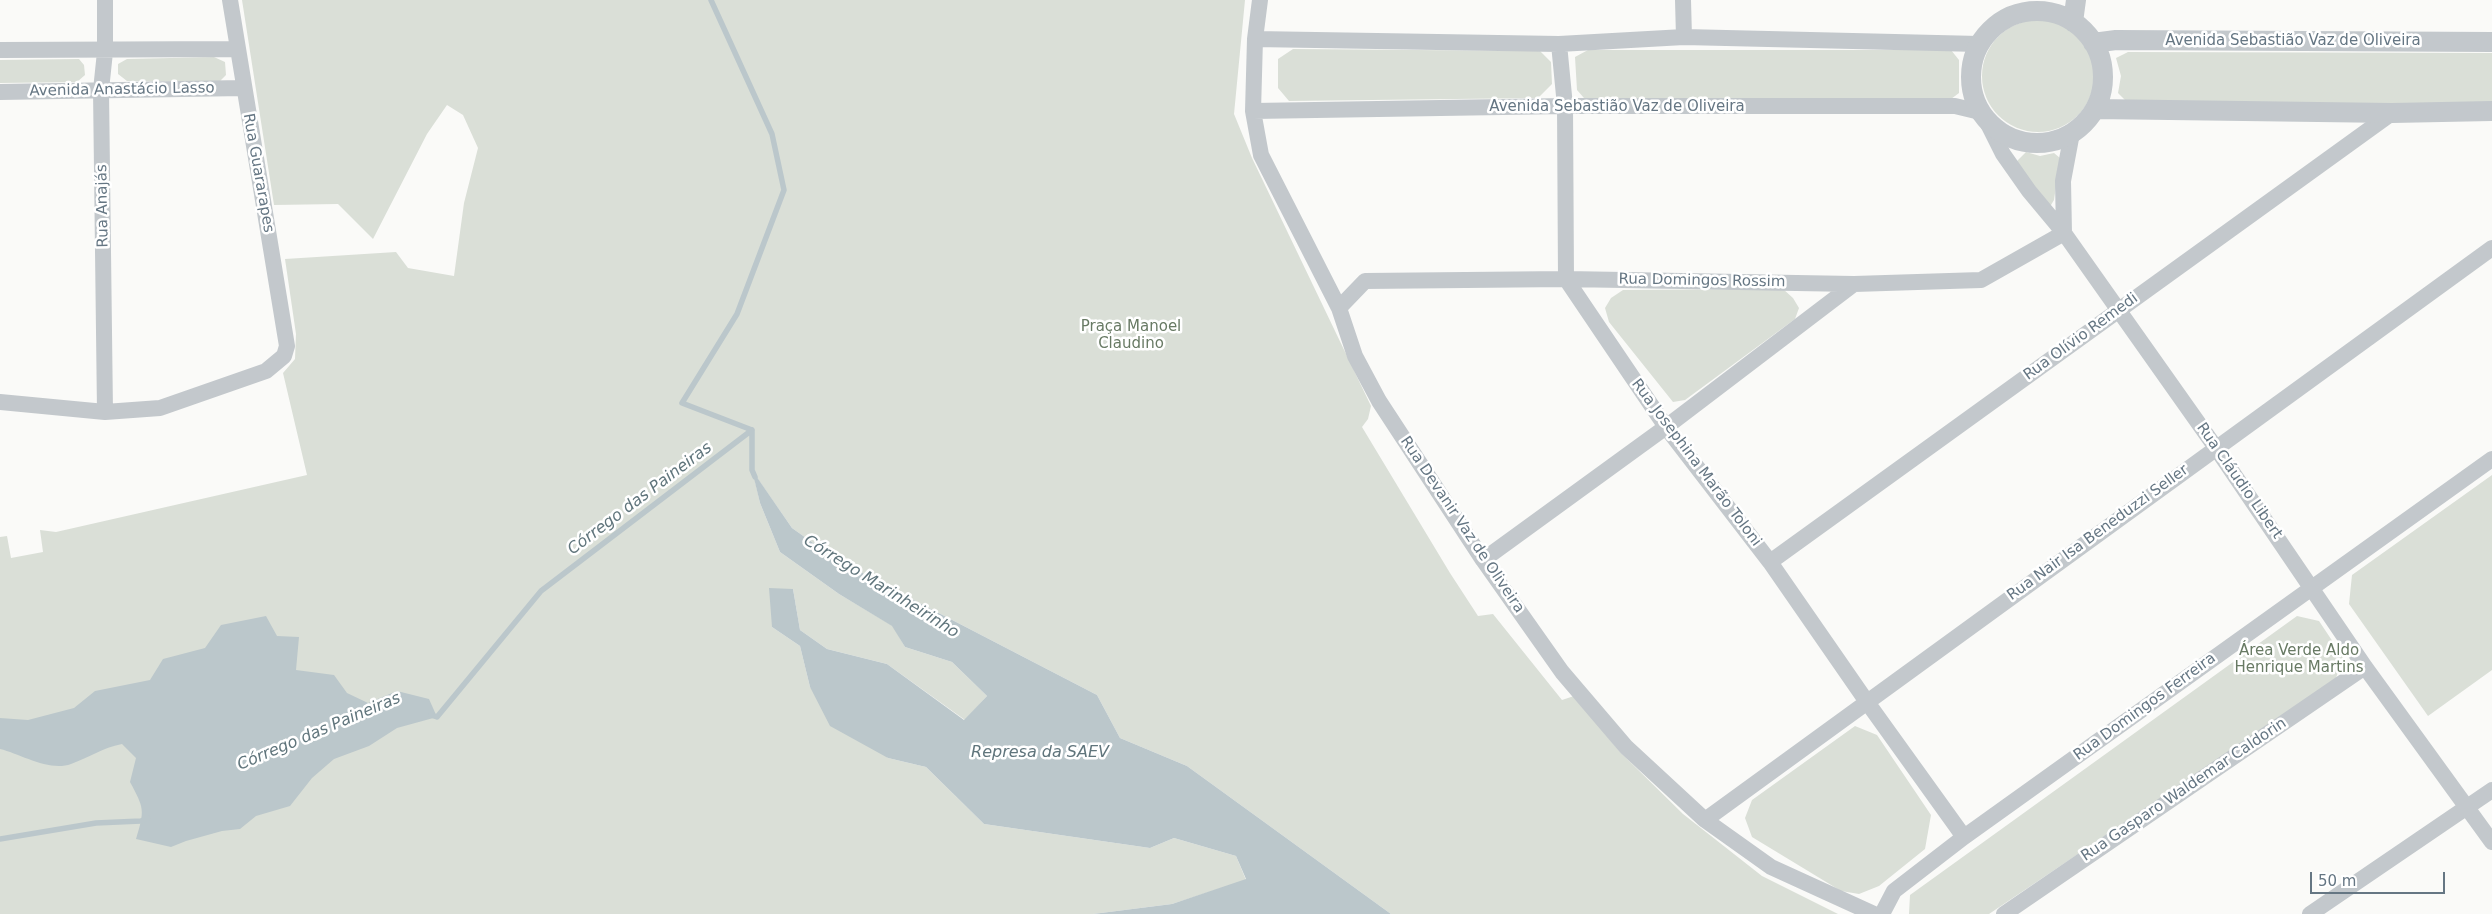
<!DOCTYPE html>
<html>
<head>
<meta charset="utf-8">
<style>
  body { margin:0 }
  #map { position:relative; width:2492px; height:914px; overflow:hidden; background:#fafaf8; font-family:"DejaVu Sans",sans-serif }
  canvas { display:block }
  .scale { position:absolute; left:2310px; top:872px; width:135px; height:22px; box-sizing:border-box; border:2px solid #657683; border-top:0; padding-left:6px; font-size:15px; line-height:18px; white-space:nowrap; color:#657683; -webkit-text-stroke:4px #fff; paint-order:stroke }
</style>
</head>
<body>
<div id="map">
<canvas width="2492" height="914"></canvas>
<div class="scale">50 m</div>
</div>
<script>
const c = document.querySelector('canvas').getContext('2d');
c.lineJoin = 'round';
function fill(path, color) { c.fillStyle = color; c.fill(path, 'evenodd'); }
function strokePath(path, color, width, dash) { c.strokeStyle = color; c.lineWidth = width; c.lineCap = dash ? 'butt' : 'round'; c.setLineDash(dash || []); c.stroke(path); }
function drawText(font, color, halo, rows, align = 'center') {
  c.font = font + ' "DejaVu Sans",sans-serif'; c.lineWidth = 5; c.setLineDash([]); c.textBaseline = 'middle'; c.strokeStyle = halo; c.fillStyle = color; for (const [text, x, y, turn = 0] of rows) {
    c.save(); c.translate(x, y); c.rotate((+turn || 0) * Math.PI / 180); c.textAlign = isNaN(turn) ? turn : align; if (halo) c.strokeText(text, 0, 0); c.fillText(text, 0, 0); c.restore();
  }
}
fill(new Path2D(`
  M 242,0 L 1245,0 L 1234,114 L 1252,158 L 1371,406 L 1368,419 L 1362,427 L 1450,573 L 1478,616 L 1493,614 L 1562,700 L 1574,696 L 1620,752 L 1683,814 L 1762,876 L 1838,914 L 1391,914 L 1187,766 L 1120,738 L 1097,695 L 875,580 L 826,552 L 792,528 L 753,472 L 760,503 L 780,552 L 839,594 L 893,626 L 905,647 L 952,662 L 987,696 L 965,720 L 887,664 L 827,649 L 800,630 L 793,589 L 772,627 L 800,646 L 810,687 L 888,758 L 926,767 L 984,824 L 1150,848 L 1174,838 L 1236,856 L 1246,880 L 1172,904 L 1093,914 L 0,914 L 0,537 L 7,536 L 11,558 L 43,552 L 40,530 L 56,532 L 307,475 L 283,373 L 295,359 L 296,334 L 285,259 L 396,252 L 408,268 L 454,276 L 464,203 L 478,148 L 463,115 L 447,105 L 427,134 L 373,239 L 338,204 L 274,205 Z
  M1982 76a56 56 0 1 1 112 0a56 56 0 1 1-112 0Z
  M 1293,49 L 1540,51 L 1551,62 L 1552,84 L 1538,98 L 1289,101 L 1278,88 L 1278,59 Z
  M 1588,50 L 1951,50 L 1959,60 L 1959,93 L 1951,99 L 1584,98 L 1577,90 L 1575,57 Z
  M 2128,52 L 2492,53 L 2492,103 L 2137,103 L 2125,100 L 2118,93 L 2121,76 L 2116,58 Z
  M 214,57 L 225,62 L 226,75 L 219,82 L 127,81 L 118,74 L 118,64 L 127,59 Z
  M 79,59 L 84,65 L 85,75 L 77,82 L 0,83 L 0,60 Z
  M 2026,152 L 2040,156 L 2054,153 L 2060,158 L 2054,200 L 2051,205 L 2047,205 L 2017,161 Z
  M 1783,289 L 1793,298 L 1799,308 L 1795,319 L 1685,400 L 1673,402 L 1609,322 L 1605,308 L 1611,298 L 1623,290 Z
  M 2492,475 L 2492,670 L 2428,716 L 2349,604 L 2352,575 Z
  M 2297,616 L 2319,621 L 2343,657 L 2335,681 L 1989,914 L 1909,914 L 1910,895 Z
  M 1855,726 L 1877,735 L 1931,815 L 1925,849 L 1879,886 L 1859,894 L 1841,891 L 1752,837 L 1745,818 L 1752,800 Z`), '#dadfd7');
fill(new Path2D(`
  M 752,470 L 792,528 L 826,552 L 875,580 L 1097,695 L 1120,738 L 1187,766 L 1391,914 L 1093,914 L 1172,904 L 1246,879 L 1236,856 L 1174,838 L 1150,848 L 984,824 L 926,767 L 888,758 L 830,726 L 810,687 L 800,646 L 772,627 L 769,588 L 793,589 L 800,630 L 827,649 L 887,664 L 964,720 L 987,696 L 952,662 L 905,647 L 892,626 L 839,594 L 780,552 L 760,503 Z
  M 266,616 L 277,636 L 299,637 L 296,670 L 334,675 L 347,693 L 368,703 L 397,691 L 429,699 L 437,717 L 397,728 L 369,746 L 334,759 L 312,778 L 290,806 L 256,816 L 240,829 L 222,831 L 186,841 L 171,847 L 136,839 C 145,810 144,808 130,782 L 136,758 L 122,744 C 102,748 90,757 71,764 C 49,772 21,754 0,749 L 0,718 L 28,720 L 74,708 L 95,691 L 150,680 L 163,659 L 205,648 L 221,625 Z`), '#bbc7cb');
strokePath(new Path2D(`
  M 711,0 L 772,134 L 784,190 L 737,314 L 682,403 L 752,430 L 752,470 L 755,477
  M 431,715 L 437,717 L 541,591 L 752,430
  M 0,839 L 96,823 L 141,821 L 148,818`), '#bbc7cb', 5.5);
strokePath(new Path2D(`
  M 1260,0 L 1255,39 L 1253,111 L 1261,155 L 1339,308 L 1355,356 L 1379,401 L 1483,560 L 1562,672 L 1626,747 L 1705,820 L 1771,867 L 1874,914
  M 1683,0 L 1684,37
  M 1255,39 L 1559,44 L 1684,37 L 1979,44
  M 1559,44 L 1565,106 L 1566,279 L 1666,427 L 1770,562 L 1867,702 L 1964,837
  M 0,50 L 238,49
  M 0,92 L 243,88
  M 1253,111 L 1565,106 L 1955,106 L 1980,112
  M 1986,120 L 2003,154 L 2029,191 L 2064,233 L 2216,448 L 2365,667 L 2492,842
  M 2064,233 L 2063,181 L 2072,133
  M 1339,308 L 1365,281 L 1566,279 L 1854,284 L 1981,280 L 2064,233
  M 0,402 L 105,412 L 160,408 L 266,371 L 284,356 L 287,346 L 230,0
  M 105,412 L 101,90 L 105,52 L 105,0
  M 1483,560 L 1666,427 L 1854,284
  M 1770,562 L 2392,113
  M 1705,820 L 2492,248
  M 1882,914 L 1894,891 L 1964,837 L 2492,459
  M 2004,914 L 2365,667
  M 2310,914 L 2492,790`), '#c3c8cc', 16);
strokePath(new Path2D(`
  M1971 77a66 66 0 1 1 132 0a66 66 0 1 1-132 0Z
  M 2073,22 L 2076,0
  M 2093,43 L 2116,40 L 2492,42
  M 2095,109 L 2392,113 L 2492,111`), '#c3c8cc', 20);
drawText('15px', '#657683', '#fff', [
  ["Avenida Sebastião Vaz de Oliveira",2293,41],
  ["Avenida Anastácio Lasso",122,90,-1],
  ["Avenida Sebastião Vaz de Oliveira",1617,107],
  ["Rua Guararapes",258,173,80],
  ["Rua Anajás",103,206,-91],
  ["Rua Domingos Rossim",1702,281,1],
  ["Rua Olívio Remedi",2081,337,-36],
  ["Rua Josephina Marão Toloni",1696,463,53],
  ["Rua Cláudio Libert",2239,481,55],
  ["Rua Devanir Vaz de Oliveira",1462,525,56],
  ["Rua Nair Isa Beneduzzi Seller",2098,533,-36],
  ["Rua Domingos Ferreira",2145,707,-36],
  ["Rua Gasparo Waldemar Caldorin",2184,790,-34]
]);
drawText('15px', '#687a64', '#fff', [
  ["Praça Manoel",1131,327],
  ["Claudino",1131,344],
  ["Área Verde Aldo",2299,651],
  ["Henrique Martins",2299,668]
]);
drawText('italic 16px', '#60757c', '#fff', [
  ["Córrego das Paineiras",640,499,-37],
  ["Córrego Marinheirinho",881,587,32],
  ["Córrego das Paineiras",319,732,-23],
  ["Represa da SAEV",1040,753]
]);
</script>
</body>
</html>
